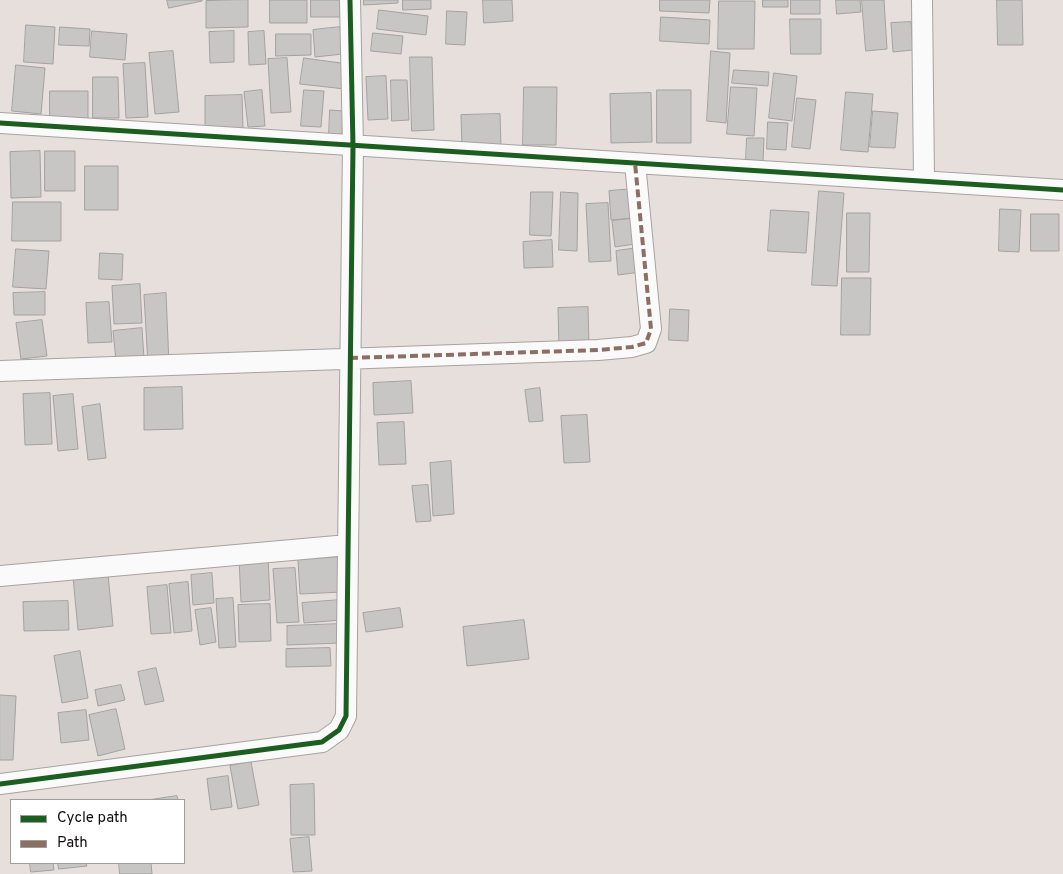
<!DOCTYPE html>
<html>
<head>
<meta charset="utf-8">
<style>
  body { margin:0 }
  #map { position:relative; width:1063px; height:874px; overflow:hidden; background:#e6dfdc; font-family:Overpass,sans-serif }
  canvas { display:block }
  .legend { position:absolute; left:10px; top:799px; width:175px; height:65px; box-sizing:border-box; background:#fff; border:1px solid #9f9e9d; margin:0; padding:6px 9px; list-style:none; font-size:15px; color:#100c0b }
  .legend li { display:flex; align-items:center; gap:10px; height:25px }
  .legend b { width:25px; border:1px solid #9f9e9d }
</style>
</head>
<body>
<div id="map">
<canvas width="1063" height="874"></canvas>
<ul class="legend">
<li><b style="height:6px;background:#1b5e20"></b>Cycle path</li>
<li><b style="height:6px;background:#8d6e63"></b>Path</li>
</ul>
</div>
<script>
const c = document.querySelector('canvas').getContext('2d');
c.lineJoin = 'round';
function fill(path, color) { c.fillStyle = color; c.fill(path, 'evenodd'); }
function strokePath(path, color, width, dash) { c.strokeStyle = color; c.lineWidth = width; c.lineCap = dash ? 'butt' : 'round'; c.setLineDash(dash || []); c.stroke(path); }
const building = new Path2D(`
  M 167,0 L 202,0 L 202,1 L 169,8 Z
  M 248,0 L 248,27 L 206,28 L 206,1 Z
  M 270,0 L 307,0 L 307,23 L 270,23 Z
  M 311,0 L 342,0 L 342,17 L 311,17 Z
  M 364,0 L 398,0 L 398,3 L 364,5 Z
  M 403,0 L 431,0 L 431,9 L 403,10 Z
  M 483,0 L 512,0 L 513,21 L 484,23 Z
  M 660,0 L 710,0 L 709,13 L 660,11 Z
  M 763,0 L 788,0 L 788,7 L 763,7 Z
  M 791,0 L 820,0 L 820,14 L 791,14 Z
  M 836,0 L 860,0 L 861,12 L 837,14 Z
  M 862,0 L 884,0 L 887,49 L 866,51 Z
  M 997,0 L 1022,0 L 1023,45 L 998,45 Z
  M 719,1 L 755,1 L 754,49 L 718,49 Z
  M 379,10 L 428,16 L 426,35 L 377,29 Z
  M 447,11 L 467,12 L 465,45 L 446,44 Z
  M 661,17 L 710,20 L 709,44 L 660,41 Z
  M 790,19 L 821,19 L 821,54 L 791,54 Z
  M 911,22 L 913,50 L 893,52 L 891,23 Z
  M 26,25 L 55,27 L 53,64 L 24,62 Z
  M 60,27 L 90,29 L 89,46 L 59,45 Z
  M 340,27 L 343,54 L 315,57 L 313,30 Z
  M 92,31 L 127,34 L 125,60 L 90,57 Z
  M 234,31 L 234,62 L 210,63 L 209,32 Z
  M 264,31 L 266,64 L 249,65 L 248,32 Z
  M 373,33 L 403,36 L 401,54 L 371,51 Z
  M 276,34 L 311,34 L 311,55 L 276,56 Z
  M 173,51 L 179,112 L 155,114 L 149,53 Z
  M 711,51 L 730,53 L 726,123 L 707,121 Z
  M 410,57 L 432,57 L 434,130 L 412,131 Z
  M 287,58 L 291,112 L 271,113 L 268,59 Z
  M 304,58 L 348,64 L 345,89 L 300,84 Z
  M 145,63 L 148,117 L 126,118 L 123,64 Z
  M 16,65 L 45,68 L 41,114 L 12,111 Z
  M 734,70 L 769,72 L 768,86 L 732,83 Z
  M 774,73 L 797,76 L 792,121 L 769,118 Z
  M 386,76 L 388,119 L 368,120 L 366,77 Z
  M 93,77 L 118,77 L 119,118 L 93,118 Z
  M 391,80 L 407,80 L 409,120 L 392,121 Z
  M 524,87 L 557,87 L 556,145 L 523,145 Z
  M 731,87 L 757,88 L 754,136 L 727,134 Z
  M 262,90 L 265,126 L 248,127 L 244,92 Z
  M 304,90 L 324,91 L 321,127 L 301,126 Z
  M 657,90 L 691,90 L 691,143 L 657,143 Z
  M 50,91 L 88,91 L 88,121 L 50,120 Z
  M 846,92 L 873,94 L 868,152 L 841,150 Z
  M 651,93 L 652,142 L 611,143 L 610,94 Z
  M 242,95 L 243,129 L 205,130 L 205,96 Z
  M 797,98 L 816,100 L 810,149 L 792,147 Z
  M 330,110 L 343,111 L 342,135 L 329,135 Z
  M 873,111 L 898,113 L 895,148 L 870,147 Z
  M 500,114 L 501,146 L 462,147 L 461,115 Z
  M 768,122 L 788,123 L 786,150 L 767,149 Z
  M 747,138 L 764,138 L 763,161 L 746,160 Z
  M 40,151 L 41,197 L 11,198 L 10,152 Z
  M 45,151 L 75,151 L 75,191 L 45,191 Z
  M 85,166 L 118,166 L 118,210 L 85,210 Z
  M 634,189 L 636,218 L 611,220 L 609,191 Z
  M 819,191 L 844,193 L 837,286 L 812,285 Z
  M 531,192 L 553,192 L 551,236 L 530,235 Z
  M 561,192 L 578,193 L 577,251 L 559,250 Z
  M 13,202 L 61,202 L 61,241 L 12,241 Z
  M 608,203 L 611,261 L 589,262 L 586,204 Z
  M 1000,209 L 1021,210 L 1019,252 L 999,251 Z
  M 771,210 L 809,212 L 806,253 L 768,251 Z
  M 847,213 L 870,213 L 869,272 L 847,272 Z
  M 1031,214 L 1059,214 L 1059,251 L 1031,251 Z
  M 636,218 L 642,243 L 615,247 L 612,221 Z
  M 552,240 L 553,267 L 524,268 L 523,242 Z
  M 638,248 L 641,272 L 618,275 L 616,251 Z
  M 16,249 L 49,251 L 46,289 L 13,287 Z
  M 100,253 L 123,254 L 122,280 L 99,279 Z
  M 842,278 L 871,278 L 870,335 L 841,335 Z
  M 140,284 L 142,323 L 114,324 L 112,286 Z
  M 45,292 L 45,315 L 14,315 L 13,293 Z
  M 166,293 L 169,364 L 148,365 L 144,295 Z
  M 109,302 L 112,342 L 88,343 L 86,303 Z
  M 588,307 L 589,346 L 559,347 L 558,308 Z
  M 670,309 L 689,310 L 688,341 L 669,340 Z
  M 42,320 L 47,356 L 21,359 L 16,323 Z
  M 142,328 L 144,358 L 116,361 L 113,331 Z
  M 411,381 L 413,413 L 374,415 L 373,383 Z
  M 182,387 L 183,429 L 144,430 L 144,388 Z
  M 540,388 L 543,421 L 529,422 L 525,390 Z
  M 50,393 L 52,444 L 25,445 L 23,394 Z
  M 73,394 L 78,449 L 58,451 L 53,396 Z
  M 100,404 L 106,458 L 88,460 L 82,407 Z
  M 587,415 L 590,462 L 564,463 L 561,416 Z
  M 404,422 L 406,464 L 379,465 L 377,423 Z
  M 451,461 L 454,514 L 433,516 L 430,463 Z
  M 428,485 L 431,521 L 416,522 L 412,486 Z
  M 268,556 L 270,600 L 241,602 L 239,558 Z
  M 340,557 L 342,592 L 300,594 L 298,560 Z
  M 295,568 L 299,622 L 277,623 L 273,569 Z
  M 212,573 L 214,603 L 193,605 L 191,575 Z
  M 108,574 L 113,626 L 78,630 L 73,577 Z
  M 188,582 L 192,631 L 174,633 L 169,584 Z
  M 167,585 L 171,633 L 151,634 L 147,587 Z
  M 233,598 L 236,647 L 219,648 L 216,599 Z
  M 340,600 L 341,620 L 304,623 L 302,603 Z
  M 68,601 L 69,630 L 24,631 L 23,602 Z
  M 270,604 L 271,641 L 239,642 L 238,605 Z
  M 211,608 L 216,642 L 200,645 L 195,610 Z
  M 400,608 L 403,627 L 366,632 L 363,613 Z
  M 524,620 L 529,659 L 467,666 L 463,627 Z
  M 340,624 L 341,643 L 287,645 L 287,626 Z
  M 330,648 L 331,666 L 286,667 L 286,649 Z
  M 80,651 L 88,698 L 62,703 L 54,656 Z
  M 156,668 L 164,701 L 145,705 L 138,672 Z
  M 121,685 L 125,700 L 98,706 L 95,690 Z
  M 0,695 L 16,696 L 13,760 L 0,760 Z
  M 116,709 L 125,749 L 98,756 L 89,715 Z
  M 86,710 L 89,740 L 61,743 L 58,713 Z
  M 251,762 L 259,805 L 238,809 L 230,766 Z
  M 228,776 L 232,807 L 211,810 L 207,779 Z
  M 314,784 L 315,835 L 291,835 L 290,785 Z
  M 177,796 L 178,800 L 148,800 Z
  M 309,837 L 312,871 L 293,872 L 290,839 Z
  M 30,863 L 53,863 L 54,870 L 31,872 Z
  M 58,863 L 86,863 L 87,866 L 59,869 Z
  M 119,863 L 151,863 L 152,874 L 120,874 Z`);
fill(building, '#c7c6c4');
strokePath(building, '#a3a2a0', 1);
const minor = new Path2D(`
  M 922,0 L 924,181
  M 0,123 L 1063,190
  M 0,371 L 598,350 L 632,347 L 646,343 L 651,329 L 635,163
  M 0,576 L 348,545
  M 0,784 L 322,742 L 339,730 L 346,716 L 353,146 L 350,0`);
strokePath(minor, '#a7a2a0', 22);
strokePath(minor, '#fbfafa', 20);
strokePath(new Path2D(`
  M 350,358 L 598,350 L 632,347 L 646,343 L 651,329 L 635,163`), '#8d6e63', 4, [8, 4]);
strokePath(new Path2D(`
  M 0,123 L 1063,190
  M 0,784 L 322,742 L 339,730 L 346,716 L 353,146 L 350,0`), '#1b5e20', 5);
</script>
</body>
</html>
